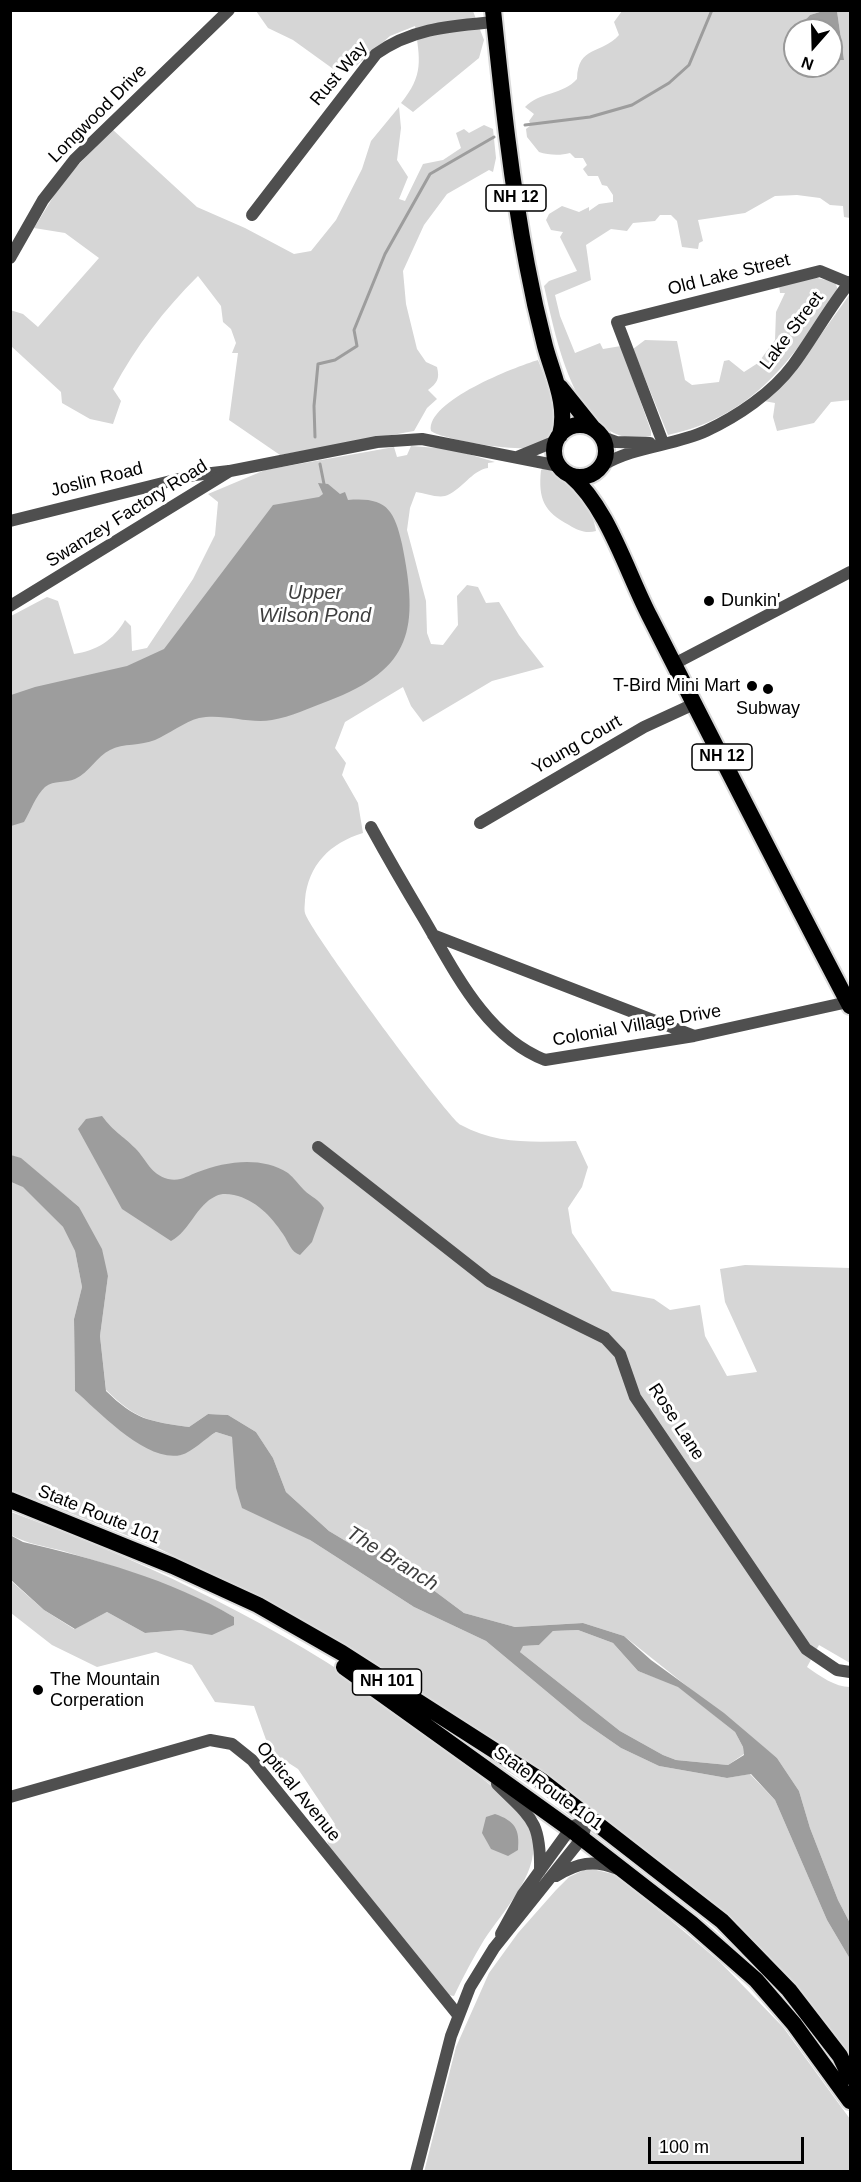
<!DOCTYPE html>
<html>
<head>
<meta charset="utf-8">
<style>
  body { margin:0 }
  #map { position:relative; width:861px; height:2182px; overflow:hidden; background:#fff; font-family:Arial,sans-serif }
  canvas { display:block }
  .frame { position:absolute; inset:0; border:12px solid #000; pointer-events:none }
  .north { position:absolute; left:783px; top:18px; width:60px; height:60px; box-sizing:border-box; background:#fff; border:2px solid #999; border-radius:50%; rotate:200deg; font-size:16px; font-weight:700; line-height:24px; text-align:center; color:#000 }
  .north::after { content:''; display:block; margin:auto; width:21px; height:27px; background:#000; clip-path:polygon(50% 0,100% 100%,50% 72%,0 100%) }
  .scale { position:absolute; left:648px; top:2137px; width:156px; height:27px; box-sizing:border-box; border:3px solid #000; border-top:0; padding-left:8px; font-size:18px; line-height:21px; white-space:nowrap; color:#000; -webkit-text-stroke:4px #fff; paint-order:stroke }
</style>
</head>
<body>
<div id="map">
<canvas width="861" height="2182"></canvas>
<div class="frame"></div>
<div class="north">N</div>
<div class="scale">100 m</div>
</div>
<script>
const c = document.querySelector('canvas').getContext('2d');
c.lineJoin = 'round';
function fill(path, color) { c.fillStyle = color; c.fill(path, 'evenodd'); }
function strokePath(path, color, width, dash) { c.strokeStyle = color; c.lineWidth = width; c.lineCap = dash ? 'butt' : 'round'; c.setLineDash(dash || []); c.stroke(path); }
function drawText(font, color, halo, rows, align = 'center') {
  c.font = font + ' Arial,sans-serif'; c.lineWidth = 6; c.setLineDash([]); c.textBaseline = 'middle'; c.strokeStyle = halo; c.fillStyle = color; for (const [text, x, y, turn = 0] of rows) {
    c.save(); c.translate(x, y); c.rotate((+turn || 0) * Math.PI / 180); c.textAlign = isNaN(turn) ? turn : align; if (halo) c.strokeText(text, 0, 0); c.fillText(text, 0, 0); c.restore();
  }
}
fill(new Path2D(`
  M 256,11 L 473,11 L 484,40 L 479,58 L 413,112 L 401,103 C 424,75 420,60 415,26 L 390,36 L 356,66 L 336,71 L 293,40 L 268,28 Z
  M 622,11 L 823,11 L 810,15 L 803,24 L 820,23 L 822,30 L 795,30 L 795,66 L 831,66 L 831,60 L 844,60 L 837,11 L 850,11 L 850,218 L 844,217 L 843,206 L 830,205 L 820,198 L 797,195 L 775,196 L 745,213 L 698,220 L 703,241 L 699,243 L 698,249 L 682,247 L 677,221 L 671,215 L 660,215 L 655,221 L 633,223 L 627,231 L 611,229 L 586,245 L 591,280 L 555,295 L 560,316 L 575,353 L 600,343 L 603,349 L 621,346 L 651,431 L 651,436 C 576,454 556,337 544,286 L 549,281 L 577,271 L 560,237 L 563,232 L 551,230 L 546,220 L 549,214 L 562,206 L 579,212 L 589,207 L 589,211 L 599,204 L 613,202 L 613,195 L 607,186 L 602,185 L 598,176 L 588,176 L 583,169 L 587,165 L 583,158 L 575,158 L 570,153 C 560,156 548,155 539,152 L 527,137 L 526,129 L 531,125 L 529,121 L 534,114 L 525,107 C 539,92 563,95 577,79 C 578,45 601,55 619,35 L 614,22 Z
  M 399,107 L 401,128 L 397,160 L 408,177 L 399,199 L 405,201 L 423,164 L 443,160 L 461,148 L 456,133 L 464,129 L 469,133 L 484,125 L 493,129 L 496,158 L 493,172 L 489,170 L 447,194 L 424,225 L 403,271 L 406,304 L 417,349 L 426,362 L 437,367 C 440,379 437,383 428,390 L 437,399 L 427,408 L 414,431 L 280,455 L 229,420 L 238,353 L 232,353 L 236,343 L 231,329 L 223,322 L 221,306 L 198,276 C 164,310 136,346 113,389 L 121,401 L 113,424 L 90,419 L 62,403 L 61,392 L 11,346 L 10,310 L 23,314 L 38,327 L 99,258 L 65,233 L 34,228 L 63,181 L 112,129 L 197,207 L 245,228 L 294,254 L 311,251 L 336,220 L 362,169 L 371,141 Z
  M 813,277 L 835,282 L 838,290 C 792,359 755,416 668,435 L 633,349 L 645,340 L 677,341 L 685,380 L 692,385 L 719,382 L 724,361 L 729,360 L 744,372 L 758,363 L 775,340 L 776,312 L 785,293 L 780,293 L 779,285 Z
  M 850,294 L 850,400 L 831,402 L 814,423 L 777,431 L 773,417 L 775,403 L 764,401 L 794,372 Z
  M 538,360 L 558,411 L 553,437 C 546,441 539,445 532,447 C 516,452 444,440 431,431 C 426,401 515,367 538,360 Z
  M 411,446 L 451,449 L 495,462 L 488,463 L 488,468 C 472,470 461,491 445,496 C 437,498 424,493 416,492 L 410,508 L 407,530 L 426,601 L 427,633 L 431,644 L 443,645 L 458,625 L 457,596 L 467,585 L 478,587 L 486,603 L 499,602 L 519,635 L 544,667 L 492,681 L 423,722 L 411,706 L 403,687 L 345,722 L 335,748 L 346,763 L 342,775 L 358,803 L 363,833 C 330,843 308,865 305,900 C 305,903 304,909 305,913 C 309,930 448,1118 461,1125 C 497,1145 536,1142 576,1141 L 588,1167 L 582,1187 L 568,1208 L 572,1233 L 612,1291 L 654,1299 L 670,1310 L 700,1305 L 705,1336 L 727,1376 L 757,1372 L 725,1302 L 720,1269 L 745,1265 L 850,1268 L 850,1663 L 819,1645 L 807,1667 C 820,1676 835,1687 850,1687 L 850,1923 L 838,1900 L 810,1828 L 799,1791 L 777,1758 L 624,1636 L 583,1623 L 515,1627 L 464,1613 L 377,1548 L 354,1546 L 329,1531 L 286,1492 L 273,1458 L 256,1432 L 228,1415 L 208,1414 L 189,1427 C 148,1421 137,1420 106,1390 L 100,1336 L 108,1276 L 79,1207 L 21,1159 L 11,1155 L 11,616 L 47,597 L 58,601 L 74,654 C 96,651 114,640 125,620 L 131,626 L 132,651 L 147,648 L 193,579 L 215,535 L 218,502 L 208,494 L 265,470 L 394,447 L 397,457 L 407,455 Z
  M 545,467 C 570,469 593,508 596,531 C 586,534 577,530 569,525 C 544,512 538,499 541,470 Z
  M 10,1182 L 23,1186 L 63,1227 L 75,1251 L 82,1287 L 74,1319 L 75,1391 L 130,1437 L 181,1455 L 216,1432 L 232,1437 L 234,1448 L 310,1540 L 414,1607 L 486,1641 L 582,1721 L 621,1748 L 659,1766 L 727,1778 L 750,1774 L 775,1800 L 827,1920 L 850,1959 L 850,2066 L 784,1977 L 529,1761 L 305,1621 L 154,1546 L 11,1490 Z
  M 11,1512 C 136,1558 257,1614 368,1689 C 400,1712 430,1737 461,1762 C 482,1778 530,1813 533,1840 C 538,1876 502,1912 484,1940 C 473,1958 463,1977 454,1996 L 448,1995 L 331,1852 L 325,1836 L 335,1824 L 298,1769 L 270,1751 L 254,1706 L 215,1702 L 192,1665 L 156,1652 L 97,1667 L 52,1645 L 11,1613 L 10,1580 L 44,1610 L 74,1629 L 107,1612 L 145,1633 L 181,1630 L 212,1634 L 220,1629 L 228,1628 L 234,1617 C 182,1587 120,1568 63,1551 C 44,1546 27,1544 11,1535 Z
  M 578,1630 L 613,1643 L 638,1671 L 678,1686 L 735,1732 L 743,1747 L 744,1754 L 728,1765 L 676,1760 L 663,1755 L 620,1731 L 520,1652 L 522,1646 L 539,1645 L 553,1631 Z
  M 588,1868 L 613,1874 L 667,1917 L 720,1962 L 783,2027 L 850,2119 L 850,2171 L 424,2172 L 456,2047 L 489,1973 L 518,1933 L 556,1890 L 569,1877 Z`), '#d6d6d6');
fill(new Path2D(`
  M 823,11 L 837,11 L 844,60 L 831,60 L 831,30 L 822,30 L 820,23 L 802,24 L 810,15 Z
  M 318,483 L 328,484 L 340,494 L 345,492 L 348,500 C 386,497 394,509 402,544 C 419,628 413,669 328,701 C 309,708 291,717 272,720 C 248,724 223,713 199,718 C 184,722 169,734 155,740 C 141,746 123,743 110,750 C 97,756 89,773 75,779 C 66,783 54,780 45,787 C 36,795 30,812 24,822 L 11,826 L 11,695 L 35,687 L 127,666 L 164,649 L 273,505 L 319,497 L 323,494 Z
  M 102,1116 C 114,1132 122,1135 135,1148 C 147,1160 150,1174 168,1179 C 180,1182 187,1176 198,1172 C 226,1161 262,1156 288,1173 C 294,1178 299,1185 304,1190 C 311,1197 319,1199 324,1208 L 312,1242 L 300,1255 C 291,1252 289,1243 283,1234 C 271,1216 256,1200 234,1195 C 228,1194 222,1193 216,1196 C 196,1205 190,1231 171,1241 L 122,1209 L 78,1129 L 86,1119 Z
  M 11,1155 L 21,1158 L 79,1207 L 102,1249 L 108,1276 L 100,1336 L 106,1391 C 136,1420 148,1421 189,1427 L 208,1414 L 228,1415 L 256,1432 L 273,1458 L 286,1492 L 329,1531 L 354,1546 L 377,1548 L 464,1613 L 515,1627 L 583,1623 L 624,1636 L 651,1660 L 724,1713 L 777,1758 L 799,1791 L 810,1828 L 838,1900 L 850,1923 L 850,1959 L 827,1920 L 775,1800 L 751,1774 L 727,1778 L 659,1766 L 621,1748 L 582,1721 L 486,1641 L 414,1607 L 310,1540 L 242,1508 L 236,1488 L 232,1437 L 216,1432 C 206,1438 192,1452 181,1455 C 146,1463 99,1411 75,1391 L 74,1319 L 82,1287 L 75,1251 L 63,1227 L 23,1187 L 11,1182 ZM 578,1630 L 613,1643 L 638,1671 L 678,1687 L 735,1732 L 743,1747 L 744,1755 L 728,1765 L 676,1760 L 663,1755 L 620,1731 L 520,1652 L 523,1646 L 539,1645 L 553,1631 Z
  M 10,1535 L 23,1542 C 95,1559 170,1579 234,1617 L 234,1625 L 212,1635 L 181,1630 L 145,1633 L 107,1612 L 75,1629 L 44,1610 L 11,1580 Z
  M 495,1814 C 515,1821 520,1829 518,1850 L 508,1856 L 491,1849 L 482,1833 L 486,1817 Z`), '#9d9d9d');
strokePath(new Path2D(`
  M 525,125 L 590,117 L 632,105 L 669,83 L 689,65 L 712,10
  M 315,437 L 314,406 L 318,364 L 335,360 L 357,346 L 354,330 L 385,254 L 430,174 L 494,137
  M 320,464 L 324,484`), '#9d9d9d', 3);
const trunk = new Path2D(`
  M 493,10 C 502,96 511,181 527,265 C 532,292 538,319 545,346 C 553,376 568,404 560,435
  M 560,387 L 593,428
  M554 451a26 26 0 1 1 52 0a26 26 0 1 1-52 0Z
  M 570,475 C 608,507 627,573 650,617 C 716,747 782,877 850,1006
  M 10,1500 L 173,1566 L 258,1605 L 342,1653 L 542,1781 L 722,1921 L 789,1990 L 840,2056 L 850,2077
  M 344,1667 L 570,1829 L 691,1923 L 756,1980 L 794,2024 L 850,2101`);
strokePath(trunk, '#dbdbdb', 20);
strokePath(new Path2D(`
  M 252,215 L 376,54 C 412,28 451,26 494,22
  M 10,258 L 43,200 L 75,159 L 229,10
  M 663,443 L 617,322 L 820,271 L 849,283
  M 10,521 L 195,475 L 229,471
  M 674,664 L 850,572
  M 480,823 L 644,727 L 694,704
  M 371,827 C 388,858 406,889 424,919 C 455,972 486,1037 545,1060 L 694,1036 L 848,1002
  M 433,935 L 692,1035
  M 318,1147 L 489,1281 L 605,1338 L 620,1354 L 635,1397 L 806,1649 L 837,1670 L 850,1672
  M 10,1797 L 210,1740 L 232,1744 L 252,1760 L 458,2015`), '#4f4f4f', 12);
strokePath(new Path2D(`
  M 602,437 L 616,442 L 650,443
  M 517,457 L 556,441
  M 603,465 C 635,446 673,446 706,431 C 738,416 772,393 793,365 C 813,338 829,308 850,282
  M 10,606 L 230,471 L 377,442 L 422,439 L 559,466
  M 497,1784 C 531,1818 541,1820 540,1871
  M 556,1876 C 578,1863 593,1859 618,1869
  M 501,1934 L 523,1894 L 570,1829 L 576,1825
  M 416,2172 L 451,2036 L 470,1987 L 494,1948 L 582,1838 L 589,1816`), '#4f4f4f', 12);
strokePath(trunk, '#000', 16);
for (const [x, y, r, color] of [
  [709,601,6,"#000"],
  [752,686,6,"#000"],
  [768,689,6,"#000"],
  [38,1690,6,"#000"]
]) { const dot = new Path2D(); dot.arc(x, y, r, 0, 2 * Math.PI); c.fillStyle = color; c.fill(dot); strokePath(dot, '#fff', 2); }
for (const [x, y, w] of [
  [516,198,60],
  [722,757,60],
  [387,1682,69]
]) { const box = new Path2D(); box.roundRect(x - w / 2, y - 13, w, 26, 4.5); c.fillStyle = '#fff'; c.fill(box); strokePath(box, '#000', 1.5); }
drawText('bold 16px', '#000', null, [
  ["NH 12",516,198],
  ["NH 12",722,757],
  ["NH 101",387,1682]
]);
drawText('18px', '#000', '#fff', [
  ["Rust Way",339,74,-50],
  ["Longwood Drive",98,114,-45],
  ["Old Lake Street",729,275,-14],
  ["Lake Street",792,331,-53],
  ["Joslin Road",97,480,-14],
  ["Swanzey Factory Road",127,514,-32],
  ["Young Court",577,745,-30],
  ["Colonial Village Drive",637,1026,-10],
  ["Rose Lane",676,1422,57],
  ["State Route 101",99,1515,22],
  ["State Route 101",548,1789,36],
  ["Optical Avenue",298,1792,51]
]);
drawText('18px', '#000', '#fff', [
  ["Dunkin'",721,601],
  ["T-Bird Mini Mart",740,686,"right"],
  ["Subway",768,709,"center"],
  ["The Mountain",50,1680],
  ["Corperation",50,1701]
], 'left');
drawText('italic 20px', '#3e3e3e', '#fff', [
  ["Upper",315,593],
  ["Wilson Pond",315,616],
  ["The Branch",392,1559,32]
]);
</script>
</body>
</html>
